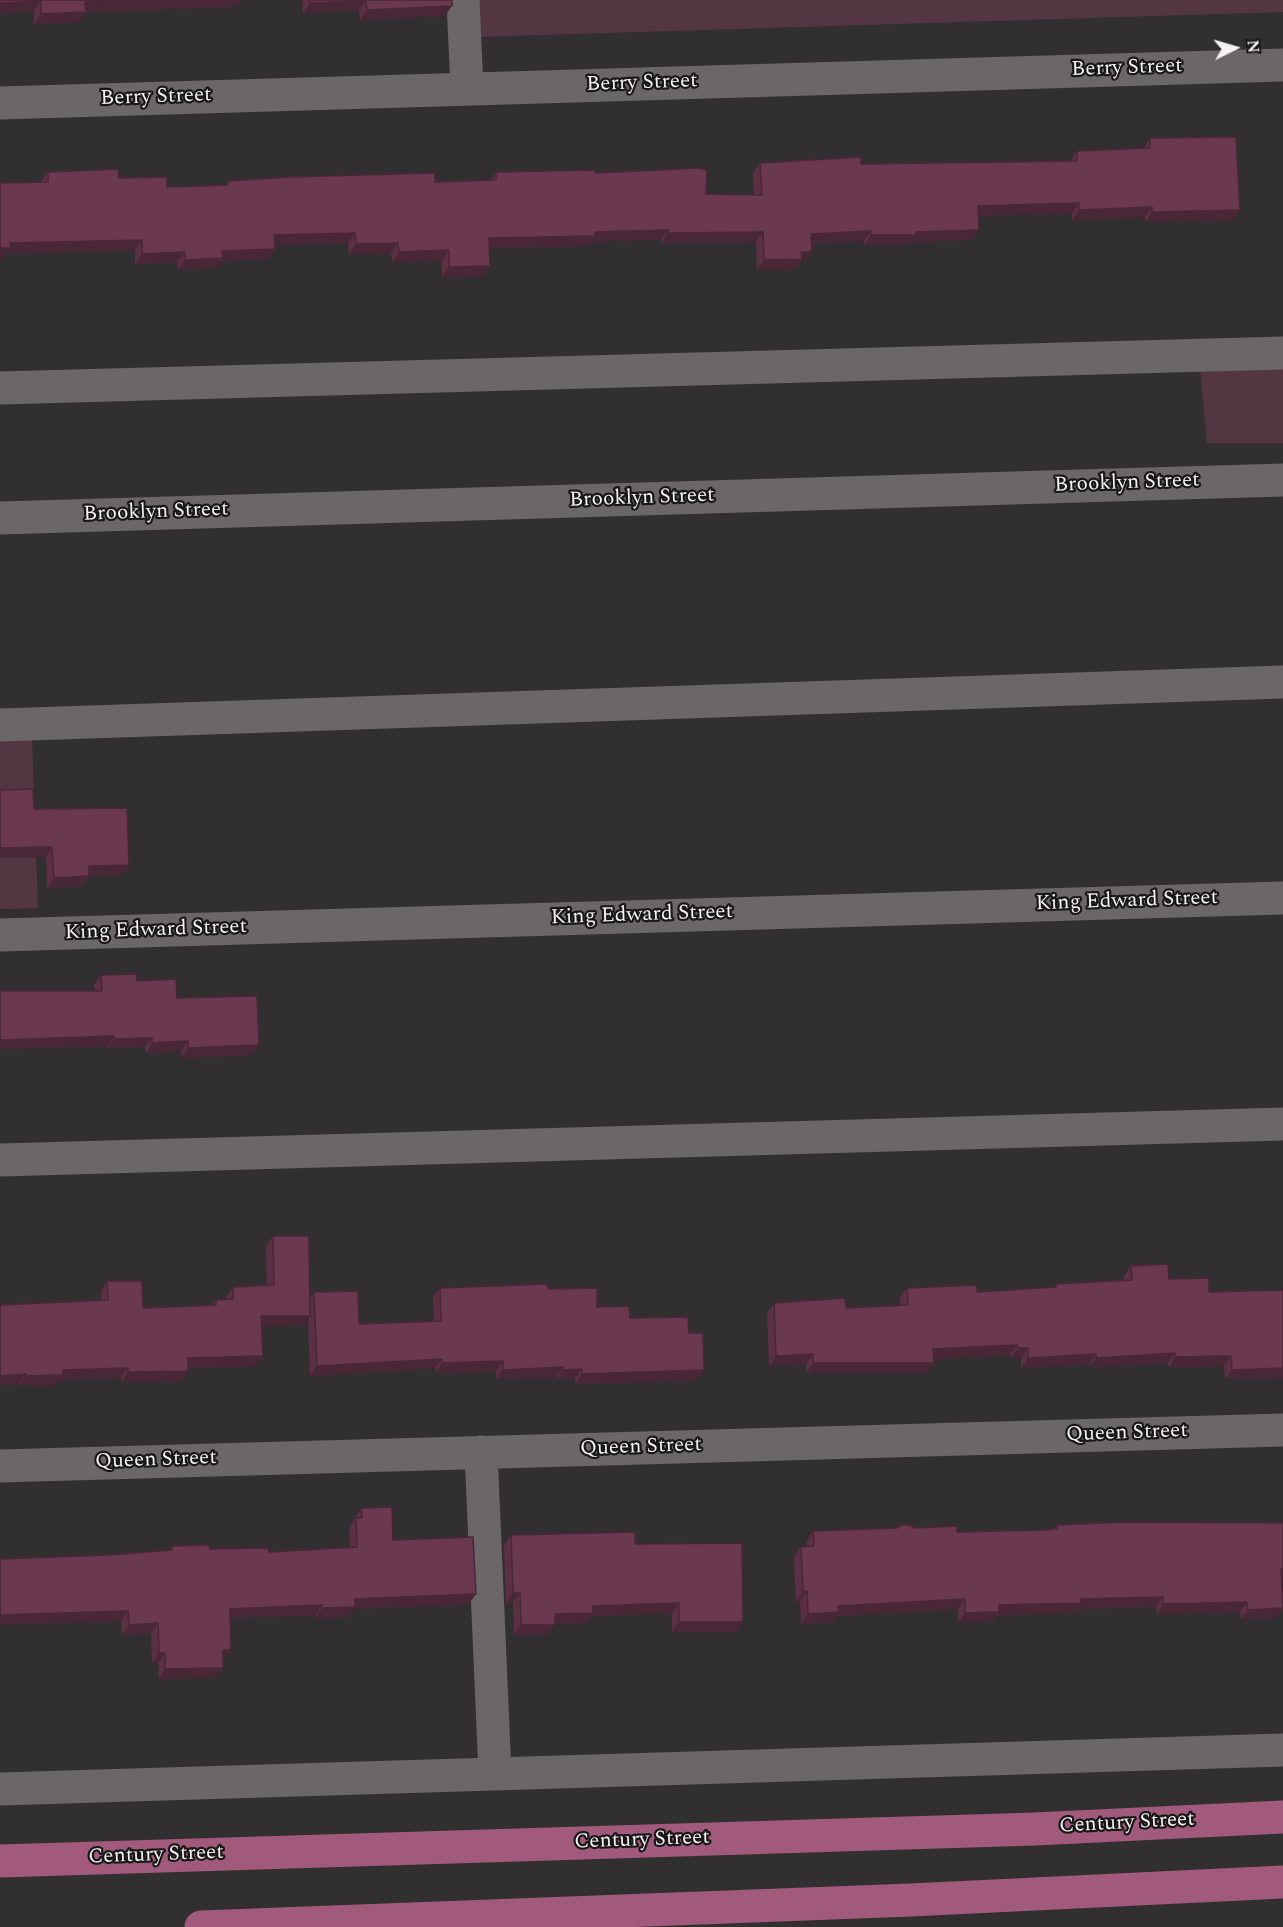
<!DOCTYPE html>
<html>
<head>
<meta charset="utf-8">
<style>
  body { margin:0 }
  #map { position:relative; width:1283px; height:1927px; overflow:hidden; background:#322f30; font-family:Spectral,serif }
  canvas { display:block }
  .north { position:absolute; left:1205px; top:18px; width:60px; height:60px; -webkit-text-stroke:4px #191718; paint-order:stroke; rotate:85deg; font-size:16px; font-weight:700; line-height:24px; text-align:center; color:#f4f2f2 }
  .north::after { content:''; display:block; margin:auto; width:21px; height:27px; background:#f4f2f2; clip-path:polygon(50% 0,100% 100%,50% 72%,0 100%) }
</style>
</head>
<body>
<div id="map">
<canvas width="1283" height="1927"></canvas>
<div class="north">N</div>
</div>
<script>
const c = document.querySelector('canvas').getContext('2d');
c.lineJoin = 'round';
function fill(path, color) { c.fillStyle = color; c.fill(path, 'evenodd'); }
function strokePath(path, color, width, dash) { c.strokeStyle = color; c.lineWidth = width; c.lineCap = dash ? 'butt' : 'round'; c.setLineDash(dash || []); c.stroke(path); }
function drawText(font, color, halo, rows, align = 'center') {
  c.font = font + ' Spectral,serif'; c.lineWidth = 4.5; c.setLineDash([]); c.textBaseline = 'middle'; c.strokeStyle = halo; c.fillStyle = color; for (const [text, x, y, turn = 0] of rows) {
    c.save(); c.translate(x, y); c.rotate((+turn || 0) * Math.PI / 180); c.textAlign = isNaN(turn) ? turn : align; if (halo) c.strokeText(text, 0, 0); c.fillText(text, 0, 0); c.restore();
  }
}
fill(new Path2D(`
  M 476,0 L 1283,0 L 1283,12 L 477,37 Z
  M 1200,368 L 1283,368 L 1283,443 L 1207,443 Z
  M 32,738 L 38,908 L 0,909 L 0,739 Z`), '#543643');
strokePath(new Path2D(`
  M 463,0 L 467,89
  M 0,103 L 1283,65
  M 0,388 L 1283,353
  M 0,518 L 1283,480
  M 0,725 L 1283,682
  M 0,935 L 1283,898
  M 0,1160 L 1283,1124
  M 481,1452 L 495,1774
  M 0,1466 L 1283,1430
  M 0,1789 L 1283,1750`), '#6b6768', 33);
strokePath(new Path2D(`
  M 0,1861 L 1035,1829 L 1283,1817
  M 201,1927 L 911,1900 L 1283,1882`), '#a15a7c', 33);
fill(new Path2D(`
  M 0,0 L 235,7 L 86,12 L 79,22 L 34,24 L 34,11 L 0,13 Z
  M 302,0 L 452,0 L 445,16 L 360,20 L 359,10 L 303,13 Z
  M 1150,138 L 1240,210 L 1233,220 L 1145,222 L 1145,217 L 1072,220 L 1072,213 L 979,215 L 972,240 L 911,242 L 909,245 L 864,245 L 864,241 L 811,243 L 812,252 L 805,261 L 800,261 L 795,269 L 757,270 L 756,242 L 661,243 L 661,239 L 591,242 L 589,246 L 490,248 L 484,276 L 442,277 L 442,260 L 392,262 L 391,253 L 349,254 L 348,243 L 275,244 L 268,259 L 221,261 L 216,268 L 178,269 L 178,262 L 135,264 L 135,250 L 7,253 L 4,258 L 41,181 L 48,172 L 119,178 L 167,187 L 226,185 L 228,181 L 435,182 L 491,180 L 496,172 L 595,173 L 706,194 L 754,195 L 753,173 L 760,163 L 861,164 L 1070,161 L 1077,151 L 1143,149 Z
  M 0,790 L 34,809 L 129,865 L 122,875 L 89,876 L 82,886 L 47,888 L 46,857 L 0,858 Z
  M 101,975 L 137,981 L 177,998 L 252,1055 L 181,1058 L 181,1051 L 146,1053 L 145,1047 L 108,1048 L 108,1046 L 0,1049 L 0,991 L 95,991 L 94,985 Z
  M 273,1236 L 310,1298 L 314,1292 L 359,1324 L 434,1321 L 433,1297 L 440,1288 L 548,1289 L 630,1318 L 689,1333 L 697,1380 L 575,1384 L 575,1379 L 557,1379 L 557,1377 L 496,1379 L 496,1371 L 435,1373 L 435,1368 L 310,1376 L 308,1319 L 304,1325 L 262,1326 L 256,1366 L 188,1368 L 188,1371 L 181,1381 L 121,1382 L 121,1378 L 60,1380 L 56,1385 L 19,1386 L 19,1384 L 0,1385 L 0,1305 L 101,1300 L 101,1291 L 107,1281 L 143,1308 L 211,1305 L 216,1300 L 226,1299 L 226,1297 L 233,1287 L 267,1286 L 266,1246 Z
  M 1131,1266 L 1209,1292 L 1283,1290 L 1283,1378 L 1225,1379 L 1224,1366 L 1169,1367 L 1168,1363 L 1089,1367 L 1089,1364 L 1021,1368 L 1021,1358 L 1011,1358 L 1010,1355 L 933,1359 L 934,1363 L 927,1373 L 807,1373 L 806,1364 L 769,1366 L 767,1313 L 774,1303 L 846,1308 L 900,1305 L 900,1298 L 907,1288 L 977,1292 L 1053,1288 L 1056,1284 L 1124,1280 L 1124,1276 Z
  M 361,1508 L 393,1540 L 469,1604 L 354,1609 L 348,1617 L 316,1618 L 316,1615 L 230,1618 L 224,1659 L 223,1659 L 223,1668 L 216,1677 L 159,1679 L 158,1663 L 152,1663 L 151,1633 L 122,1635 L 121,1621 L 108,1555 L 170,1550 L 172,1546 L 210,1549 L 269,1552 L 350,1548 L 349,1528 Z
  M 1283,1523 L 1283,1578 L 1281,1578 L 1283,1608 L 1276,1618 L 1241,1619 L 1240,1612 L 1157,1614 L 1156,1607 L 1077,1609 L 1074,1613 L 997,1615 L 993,1621 L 958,1622 L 958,1609 L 837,1616 L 832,1622 L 801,1624 L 800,1601 L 796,1602 L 794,1557 L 801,1547 L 807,1547 L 807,1541 L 813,1531 L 915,1528 L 957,1532 L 1043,1530 L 1054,1529 L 1057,1525 Z
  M 511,1535 L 635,1544 L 736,1632 L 672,1632 L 672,1613 L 591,1616 L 586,1623 L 555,1624 L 548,1635 L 514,1635 L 513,1602 L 506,1603 L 504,1545 Z`), '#5b3044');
fill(new Path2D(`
  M 159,0 L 241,0 L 235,7 L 78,12 L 85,2 Z
  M 41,1 L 34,11 L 0,13 L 0,3 Z
  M 366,1 L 359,10 L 303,13 L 310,3 Z
  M 452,6 L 445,16 L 360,20 L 367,10 Z
  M 86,12 L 79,22 L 34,24 L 41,14 Z
  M 1079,203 L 1072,213 L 972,216 L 978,206 Z
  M 1152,207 L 1145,217 L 1072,220 L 1079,210 Z
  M 1240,210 L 1233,220 L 1145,222 L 1152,212 Z
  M 668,230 L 661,239 L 591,242 L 589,246 L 483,248 L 489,238 L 595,232 Z
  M 979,230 L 972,240 L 911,242 L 909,245 L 864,245 L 871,235 L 916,232 Z
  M 871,231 L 864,241 L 804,244 L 811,234 Z
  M 763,232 L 756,242 L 661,243 L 668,233 Z
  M 355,233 L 348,243 L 267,245 L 274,235 Z
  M 142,240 L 135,250 L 7,253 L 4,258 L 0,258 L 0,248 L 10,243 Z
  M 398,243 L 391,253 L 349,254 L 356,244 Z
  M 275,249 L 268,259 L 221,261 L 216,268 L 178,269 L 185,260 L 222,251 Z
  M 449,250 L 442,260 L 392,262 L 399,252 Z
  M 185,252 L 178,262 L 135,264 L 142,254 Z
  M 801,252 L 812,252 L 805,261 L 800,261 L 795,269 L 757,270 L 764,260 Z
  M 490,266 L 484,276 L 442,277 L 449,267 Z
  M 52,847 L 46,857 L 0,858 L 0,848 Z
  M 129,865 L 122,875 L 82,876 L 89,866 Z
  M 89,876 L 82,886 L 47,888 L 54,878 Z
  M 114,1036 L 108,1046 L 0,1049 L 0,1040 Z
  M 152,1038 L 145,1047 L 108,1048 L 114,1039 Z
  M 188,1041 L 181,1051 L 146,1053 L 152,1043 Z
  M 259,1045 L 252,1055 L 181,1058 L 188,1048 Z
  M 261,1316 L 310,1316 L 304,1325 L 254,1326 Z
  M 1017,1345 L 1010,1355 L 926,1359 L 933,1349 Z
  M 1018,1348 L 1028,1348 L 1021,1358 L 1011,1358 Z
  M 1175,1353 L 1168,1363 L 1089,1367 L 1096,1358 Z
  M 813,1354 L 806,1364 L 769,1366 L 776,1356 Z
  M 1096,1354 L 1089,1364 L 1021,1368 L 1028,1358 Z
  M 263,1356 L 256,1366 L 181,1368 L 188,1358 Z
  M 1231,1356 L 1224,1366 L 1169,1367 L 1175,1357 Z
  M 442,1359 L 435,1368 L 310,1376 L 317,1366 Z
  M 503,1361 L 496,1371 L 435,1373 L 442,1363 Z
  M 813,1363 L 934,1363 L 927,1373 L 807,1373 Z
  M 563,1367 L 557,1377 L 496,1379 L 503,1370 Z
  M 128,1368 L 121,1378 L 60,1380 L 56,1385 L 19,1386 L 26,1376 L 63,1370 Z
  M 1283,1368 L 1283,1378 L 1225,1379 L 1232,1370 Z
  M 582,1369 L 575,1379 L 557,1379 L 563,1370 Z
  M 704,1370 L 697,1380 L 575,1384 L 582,1374 Z
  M 188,1371 L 181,1381 L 121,1382 L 128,1372 Z
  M 26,1374 L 19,1384 L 0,1385 L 0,1376 Z
  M 1283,1568 L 1283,1578 L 1274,1578 L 1281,1569 Z
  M 807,1591 L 800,1601 L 796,1602 L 803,1592 Z
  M 513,1593 L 520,1593 L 513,1602 L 506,1603 Z
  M 476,1594 L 469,1604 L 354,1609 L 348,1617 L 316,1618 L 322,1608 L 355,1599 Z
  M 1163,1597 L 1156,1607 L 1077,1609 L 1074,1613 L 997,1615 L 993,1621 L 958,1622 L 965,1613 L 999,1605 L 1081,1599 Z
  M 965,1599 L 958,1609 L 837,1616 L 832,1622 L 801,1624 L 808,1614 L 838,1606 Z
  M 1247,1602 L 1240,1612 L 1157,1614 L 1163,1604 Z
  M 679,1603 L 672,1613 L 591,1616 L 586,1623 L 548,1624 L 555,1614 L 593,1606 Z
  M 322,1605 L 316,1615 L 223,1618 L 230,1609 Z
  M 1283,1608 L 1276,1618 L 1241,1619 L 1248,1610 Z
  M 128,1611 L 121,1621 L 0,1625 L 0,1615 Z
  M 679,1622 L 743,1622 L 736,1632 L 672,1632 Z
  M 158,1623 L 151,1633 L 122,1635 L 129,1625 Z
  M 521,1625 L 555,1625 L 548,1635 L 514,1635 Z
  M 223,1650 L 231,1650 L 224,1659 L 216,1660 Z
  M 159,1653 L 165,1653 L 158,1663 L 152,1663 Z
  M 223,1668 L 216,1677 L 159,1679 L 165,1669 Z`), '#4a2737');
const building = new Path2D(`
  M 0,0 L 159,0 L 85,2 L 86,12 L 41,14 L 41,1 L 0,3 Z
  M 310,0 L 452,0 L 452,6 L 367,10 L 366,1 L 310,3 Z
  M 1236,137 L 1240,210 L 1152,212 L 1152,207 L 1079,210 L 1079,203 L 978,206 L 979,230 L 916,232 L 916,235 L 871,235 L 871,231 L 811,234 L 812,252 L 801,252 L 802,259 L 764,260 L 763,232 L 668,233 L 668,230 L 595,232 L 595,236 L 489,238 L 490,266 L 449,267 L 449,250 L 399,252 L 398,243 L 356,244 L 355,233 L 274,235 L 275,249 L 222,251 L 223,258 L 185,260 L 185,252 L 142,254 L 142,240 L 10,243 L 11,248 L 0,248 L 0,183 L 48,182 L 48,172 L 118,169 L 119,178 L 167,177 L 167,187 L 228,185 L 228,181 L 289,177 L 435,173 L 435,182 L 496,180 L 496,172 L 595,170 L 595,173 L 699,168 L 707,170 L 706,194 L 762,195 L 760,163 L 861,157 L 861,164 L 1077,161 L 1077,151 L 1150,148 L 1150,138 Z
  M 33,789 L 34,809 L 127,808 L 129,865 L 89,866 L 89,876 L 54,878 L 52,847 L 0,848 L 0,790 Z
  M 136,974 L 137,981 L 176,979 L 177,998 L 257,996 L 259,1045 L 188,1048 L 188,1041 L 152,1043 L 152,1038 L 114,1039 L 114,1036 L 0,1040 L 0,991 L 102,991 L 101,975 Z
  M 273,1236 L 309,1236 L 310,1316 L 261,1316 L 263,1356 L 188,1358 L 188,1371 L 128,1372 L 128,1368 L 63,1370 L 63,1375 L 26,1376 L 26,1374 L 0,1376 L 0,1305 L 108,1300 L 107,1281 L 142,1281 L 143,1308 L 216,1305 L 216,1300 L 233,1299 L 233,1287 L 274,1285 Z
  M 1168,1264 L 1169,1279 L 1209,1278 L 1209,1292 L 1283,1290 L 1283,1368 L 1232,1370 L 1231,1356 L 1175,1357 L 1175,1353 L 1096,1358 L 1096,1354 L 1028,1358 L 1028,1348 L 1018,1348 L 1017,1345 L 933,1349 L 934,1363 L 813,1363 L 813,1354 L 776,1356 L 774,1303 L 845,1298 L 846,1308 L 908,1305 L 907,1288 L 977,1285 L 977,1292 L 1056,1287 L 1056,1284 L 1132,1280 L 1131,1266 Z
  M 548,1284 L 548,1289 L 597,1288 L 597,1307 L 629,1306 L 630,1318 L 688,1317 L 689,1333 L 703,1333 L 704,1370 L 582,1374 L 582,1369 L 563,1370 L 563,1367 L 503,1370 L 503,1361 L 442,1363 L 442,1359 L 317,1366 L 314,1292 L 358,1291 L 359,1324 L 441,1321 L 440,1288 Z
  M 392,1507 L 393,1540 L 473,1537 L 476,1594 L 355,1599 L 355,1607 L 322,1608 L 322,1605 L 230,1609 L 231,1650 L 223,1650 L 223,1668 L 165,1669 L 165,1653 L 159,1653 L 158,1623 L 129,1625 L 128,1611 L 0,1615 L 0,1559 L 108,1555 L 172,1550 L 172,1546 L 209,1545 L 210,1549 L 268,1548 L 269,1552 L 357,1547 L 356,1518 L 362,1518 L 361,1508 Z
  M 1124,1522 L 1283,1523 L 1283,1568 L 1281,1569 L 1283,1608 L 1248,1610 L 1247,1602 L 1163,1604 L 1163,1597 L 1081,1599 L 1081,1603 L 999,1605 L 999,1612 L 965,1613 L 965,1599 L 838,1606 L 839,1612 L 808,1614 L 807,1591 L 803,1592 L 801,1547 L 814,1546 L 813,1531 L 897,1528 L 901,1525 L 910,1525 L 915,1528 L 957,1526 L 957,1532 L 1043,1530 L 1057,1529 L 1057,1525 Z
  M 635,1532 L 635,1544 L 742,1543 L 743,1622 L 679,1622 L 679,1603 L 593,1606 L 593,1613 L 555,1614 L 555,1625 L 521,1625 L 520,1593 L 513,1593 L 511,1535 Z`);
fill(building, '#6a384f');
strokePath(building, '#4a2737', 1.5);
drawText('21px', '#f4f2f2', '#191718', [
  ["Berry Street",1127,69,-2],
  ["Berry Street",642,84,-2],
  ["Berry Street",156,98,-2],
  ["Brooklyn Street",1127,484,-2],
  ["Brooklyn Street",642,499,-2],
  ["Brooklyn Street",156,513,-2],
  ["King Edward Street",1127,902,-2],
  ["King Edward Street",642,916,-2],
  ["King Edward Street",156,931,-2],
  ["Queen Street",1127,1434,-2],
  ["Queen Street",641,1448,-2],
  ["Queen Street",156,1461,-2],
  ["Century Street",1127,1824,-3],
  ["Century Street",642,1841,-2],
  ["Century Street",156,1856,-2]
]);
</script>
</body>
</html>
